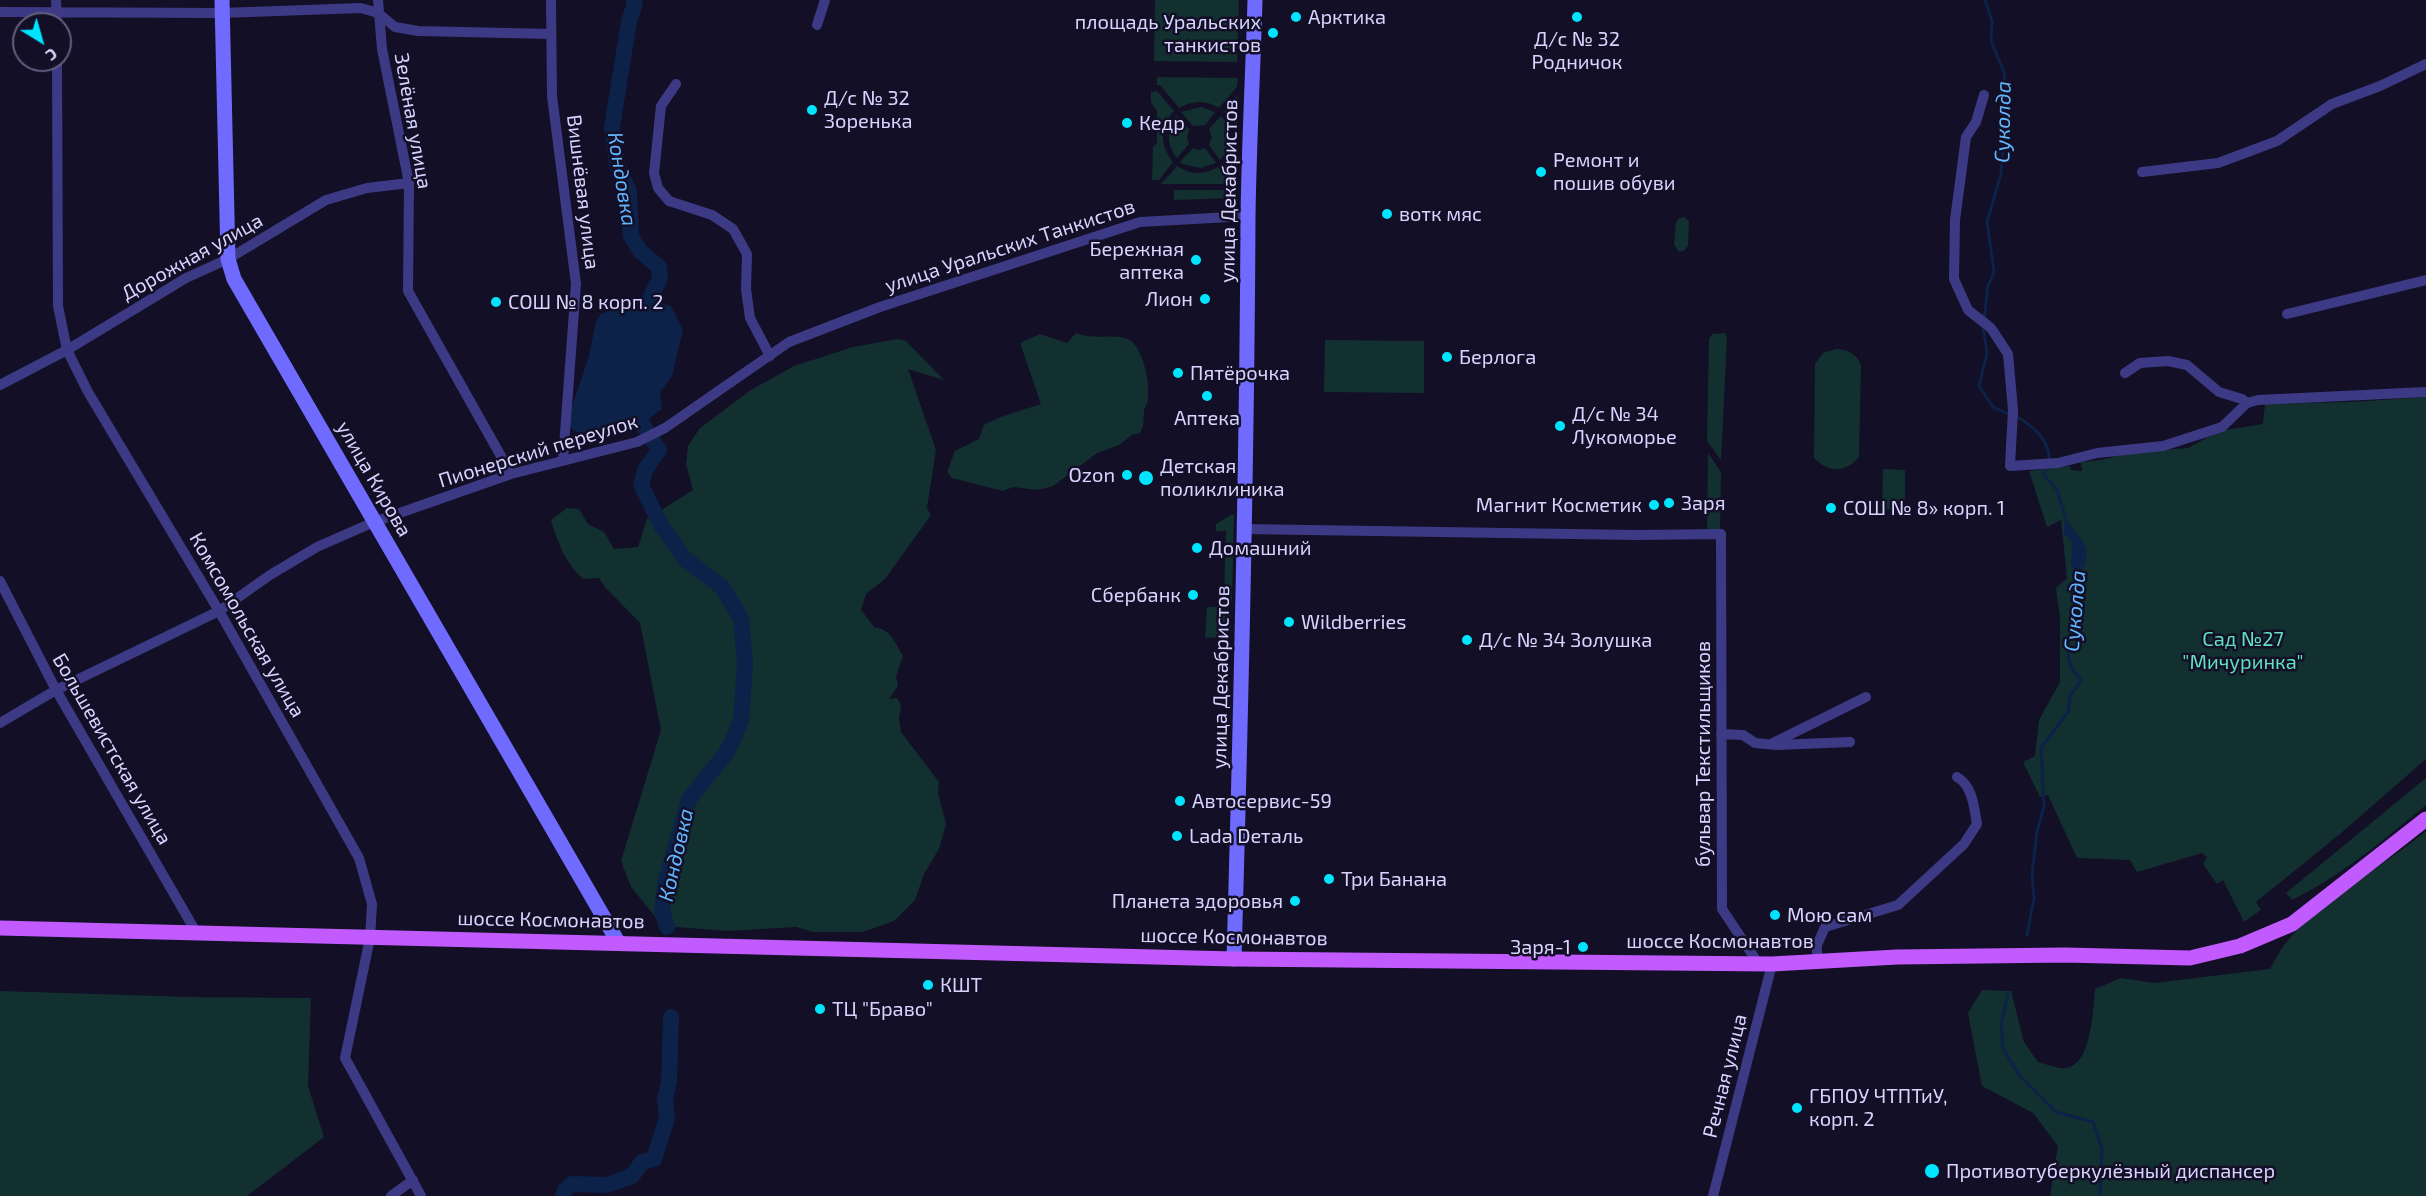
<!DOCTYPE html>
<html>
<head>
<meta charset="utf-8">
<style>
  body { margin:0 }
  #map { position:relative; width:2426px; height:1196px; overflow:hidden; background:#130f26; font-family:"Exo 2",sans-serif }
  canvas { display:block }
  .north { position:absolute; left:12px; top:12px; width:60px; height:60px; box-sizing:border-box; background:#130f26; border:2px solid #625e7d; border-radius:50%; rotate:143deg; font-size:16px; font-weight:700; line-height:24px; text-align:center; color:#d9d4ff }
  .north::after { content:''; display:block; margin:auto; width:21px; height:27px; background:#00e5ff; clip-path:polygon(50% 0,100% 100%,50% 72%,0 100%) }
</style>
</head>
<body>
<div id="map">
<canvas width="2426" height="1196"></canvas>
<div class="north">С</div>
</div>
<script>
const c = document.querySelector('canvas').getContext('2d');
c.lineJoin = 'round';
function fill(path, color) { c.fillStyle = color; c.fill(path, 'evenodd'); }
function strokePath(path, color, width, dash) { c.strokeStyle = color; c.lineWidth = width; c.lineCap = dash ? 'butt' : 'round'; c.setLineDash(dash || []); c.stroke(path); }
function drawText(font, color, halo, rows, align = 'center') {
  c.font = font + ' "Exo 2",sans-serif'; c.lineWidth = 5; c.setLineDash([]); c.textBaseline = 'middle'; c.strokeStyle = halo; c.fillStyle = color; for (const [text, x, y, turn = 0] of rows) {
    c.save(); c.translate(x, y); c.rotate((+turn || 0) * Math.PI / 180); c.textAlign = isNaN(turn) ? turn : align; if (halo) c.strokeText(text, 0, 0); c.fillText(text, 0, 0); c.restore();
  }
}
fill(new Path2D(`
  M 1155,0 L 1239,0 L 1237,62 L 1154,61 Z
  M 1157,77 L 1238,78 L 1237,87 L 1219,108 C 1207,100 1192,100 1179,108 L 1160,85 L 1157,85 Z
  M 1157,91 L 1174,111 C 1159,127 1160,146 1173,162 L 1159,180 L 1152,180 L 1153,147 L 1157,143 L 1157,111 L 1151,102 L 1151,92 Z
  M 1238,95 L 1236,180 L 1223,164 C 1238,148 1237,129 1224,112 Z
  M 1201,107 L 1215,112 L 1205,125 L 1193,126 L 1181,112 Z
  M 1177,116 L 1189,129 L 1187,137 L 1189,144 L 1177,158 C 1166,144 1166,130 1177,116 Z
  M 1221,116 C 1233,129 1233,147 1220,160 L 1209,145 L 1212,137 L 1209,129 Z
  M 1193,148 L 1199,150 L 1205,148 L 1216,163 L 1200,168 L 1182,164 L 1180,162 Z
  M 1177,166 C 1191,175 1204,175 1218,167 L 1233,184 L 1161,184 Z
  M 1174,190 L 1234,190 L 1234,198 L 1174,200 Z
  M 1685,217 L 1689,222 L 1688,245 L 1685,250 L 1679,252 L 1674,245 L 1676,222 L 1679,218 Z
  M 1076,333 C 1095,341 1117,332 1131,341 C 1143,350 1150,383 1148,398 C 1148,402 1145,407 1144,411 C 1143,420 1145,425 1140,433 L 1132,435 L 1119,445 L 1097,453 L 1053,486 L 1038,490 L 1013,487 L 1003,491 L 952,478 L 947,472 L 955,451 L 979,439 L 984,425 L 998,418 L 1041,404 L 1020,343 L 1040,334 L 1067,343 Z
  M 1725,333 L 1727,338 L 1721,460 L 1707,441 L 1709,339 L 1712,334 Z
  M 898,339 L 906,341 L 944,380 L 908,369 L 936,450 L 927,508 L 931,515 L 885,579 L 866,594 L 861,610 L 875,628 C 890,627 896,645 903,656 L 896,677 L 898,686 L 889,699 L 897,698 L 901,706 L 899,719 L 901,732 L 939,782 L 938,793 L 946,824 L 939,849 L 924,874 L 915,900 L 894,921 L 863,932 L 813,932 L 796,927 L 728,931 L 663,926 L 631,887 L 621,861 L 661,730 L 640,623 L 605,587 L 599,578 L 583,579 C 565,563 558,543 551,520 L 567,508 L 579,509 L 588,524 L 604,532 L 614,549 L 638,547 L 647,519 L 693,490 L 686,464 L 688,446 L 700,428 L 751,390 L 794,366 L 853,347 Z
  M 1325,340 L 1424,341 L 1424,393 L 1324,392 Z
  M 1836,349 C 1847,349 1857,354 1861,365 L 1859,457 C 1846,473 1828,473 1814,458 L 1814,453 L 1815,364 L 1823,353 Z
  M 2426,397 L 2426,759 L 2340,834 L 2256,902 L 2261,910 L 2244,922 L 2223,880 L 2217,884 L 2203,864 L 2207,857 L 2202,853 L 2137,872 L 2130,860 L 2077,858 L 2048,795 L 2040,797 L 2023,762 L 2035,756 L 2039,720 L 2060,682 L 2060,618 L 2056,588 L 2067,578 L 2061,520 L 2047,527 L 2029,471 L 2070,466 L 2071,470 L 2082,471 L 2081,462 L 2101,460 L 2133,452 L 2188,448 L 2219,431 L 2263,424 L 2265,404 L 2352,402 Z
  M 1708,453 L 1721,472 L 1720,531 L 1707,531 Z
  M 1883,469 L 1905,470 L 1905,510 L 1882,509 Z
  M 1231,515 L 1234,515 L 1232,601 L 1224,596 L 1226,531 L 1216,531 L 1216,524 Z
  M 1207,607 L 1223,607 L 1231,611 L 1231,632 L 1222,637 L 1205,638 Z
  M 2426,778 L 2426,805 C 2385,839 2341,876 2292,900 L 2286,893 Z
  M 2426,831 L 2426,1196 L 2050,1196 L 2058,1146 L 2033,1113 L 1982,1086 L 1968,1013 L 1982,990 L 2011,991 L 2024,1042 L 2038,1062 C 2046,1064 2058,1069 2066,1068 C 2092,1065 2093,1008 2095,989 L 2121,978 L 2154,983 L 2270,969 C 2275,961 2279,951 2285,944 C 2322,898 2380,869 2426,831 Z
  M 0,991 L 191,997 L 311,998 L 308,1086 L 324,1137 L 247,1196 L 0,1196 Z`), '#12302f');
fill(new Path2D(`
  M 650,299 L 671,306 L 683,330 L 672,376 L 660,392 L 662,409 C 645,422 628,432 607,434 C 597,435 588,431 578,433 L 570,427 L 567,421 L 589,356 L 596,321 L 601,314 L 614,308 L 623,310 Z
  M 2065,517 C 2077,537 2096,546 2081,573 L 2077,572 L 2071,565 L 2072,542 L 2064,534 Z`), '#0c2248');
strokePath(new Path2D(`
  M 1984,320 L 1988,286 L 1994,272 L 1987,222 L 2001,174 L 2006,104 L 2004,72 L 1991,41 L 1992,21 L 1985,0
  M 1983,326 L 1987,353 L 1979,386 L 1993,407 L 2009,414
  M 2015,416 C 2031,424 2051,441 2049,461
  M 2048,467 L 2043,474 L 2057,490 L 2066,519
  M 2027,935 L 2034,898 L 2032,874 L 2037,832 L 2044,806 L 2041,748 L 2068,712 L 2070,696 L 2081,680 C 2078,675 2072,670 2070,664 C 2061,637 2084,601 2081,570
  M 2008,994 L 2001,1024 L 2003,1049 L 2020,1076 L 2056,1112 L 2093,1122 L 2102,1149 L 2100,1196`), '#0c2248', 3);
strokePath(new Path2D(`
  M 634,0 L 635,3 L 629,21 L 612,127 L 617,164 L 629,192 L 631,236 L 640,251 L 659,267 L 660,278 L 650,299 L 649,322
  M 644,401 L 641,422 L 659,450 L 645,470 L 641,485 L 661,525 L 685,559 L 722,587 L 741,618 L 745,663 L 741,721 L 727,752 L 689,799 L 665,884 L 662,912 L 667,927
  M 563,1196 L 565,1190 L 572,1184 L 607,1185 L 632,1176 L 642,1162 L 654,1159 L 667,1118 L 665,1099 L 669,1082 L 671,1017`), '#0c2248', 16);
strokePath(new Path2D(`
  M 56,0 L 57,24
  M 378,0 L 382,49 L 409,183 L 408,291 L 511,474
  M 551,0 L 552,96 L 576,284 L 563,460
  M 0,12 L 222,13 L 361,8 L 378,13 L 395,27 L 418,31 L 551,34
  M 817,25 L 825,0
  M 57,60 L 58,306 L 67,350 L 88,392 L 219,611 L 359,858 L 372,904 L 370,938 L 345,1058 L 421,1196
  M 676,84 L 661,106 L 654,173 L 658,188 L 669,201 L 712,215 L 733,229 L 747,254 L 746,289 L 750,318 L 770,356
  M 1984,95 L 1976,122 L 1966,137 L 1955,220 L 1954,279 L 1968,310 L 1991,328 L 2008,354 L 2013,410 L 2010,466 L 2058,463 L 2097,453 L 2163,446 L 2222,427 L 2247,403 L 2258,400 L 2426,392
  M 2142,172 L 2218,163 L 2277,141 L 2332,104 L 2380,86 L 2426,64
  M 2287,314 L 2426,280
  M 2125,373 L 2140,363 L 2168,361 L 2187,365 L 2219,392 L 2242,399 L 2247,403
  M 0,385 L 67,350 L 186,278 L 228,259 L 326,200 L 367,188 L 409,183
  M 1243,529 L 1637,535 L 1721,534 L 1722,909 L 1758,963
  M 0,581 L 56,690 L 196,932
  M 0,723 L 56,690 L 219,611 L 270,575 L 317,547 L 374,522 L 511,474 L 637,442 L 665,428 L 789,342 L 880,307 L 1140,222 L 1248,216
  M 1721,734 L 1743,735 L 1755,743 L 1777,745 L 1850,742
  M 1773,743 L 1866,697
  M 1817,962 L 1817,945 L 1825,927 L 1898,905 L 1964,844 L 1977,824 C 1974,808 1973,786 1957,777
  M 391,1196 L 413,1180
  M 1713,1196 L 1772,964`), '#3d3a85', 10);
strokePath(new Path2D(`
  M 222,0 L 228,259 L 234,279 L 618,942
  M 1234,959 C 1241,711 1247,464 1248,217 C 1249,144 1253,72 1255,0`), '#6f6bff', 15);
strokePath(new Path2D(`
  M 0,928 L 1234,959 L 1772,964 L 1897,957 L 2065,955 L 2190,958 L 2240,946 L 2292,924 L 2426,819`), '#c25bff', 15);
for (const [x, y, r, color] of [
  [1296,17,6,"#00e5ff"],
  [1577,17,6,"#00e5ff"],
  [1273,33,6,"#00e5ff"],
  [812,110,6,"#00e5ff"],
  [1127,123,6,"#00e5ff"],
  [1541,172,6,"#00e5ff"],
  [1387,214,6,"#00e5ff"],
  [1196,260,6,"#00e5ff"],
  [1205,299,6,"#00e5ff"],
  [496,302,6,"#00e5ff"],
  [1447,357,6,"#00e5ff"],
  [1178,373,6,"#00e5ff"],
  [1207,396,6,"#00e5ff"],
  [1560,426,6,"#00e5ff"],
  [1127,475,6,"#00e5ff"],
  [1146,478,8,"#00e5ff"],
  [1669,503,6,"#00e5ff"],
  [1654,505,6,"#00e5ff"],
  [1831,508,6,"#00e5ff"],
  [1197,548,6,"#00e5ff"],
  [1193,595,6,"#00e5ff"],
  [1289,622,6,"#00e5ff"],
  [1467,640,6,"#00e5ff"],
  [1180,801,6,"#00e5ff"],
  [1177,836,6,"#00e5ff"],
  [1329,879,6,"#00e5ff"],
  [1295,901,6,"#00e5ff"],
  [1775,915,6,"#00e5ff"],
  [1583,947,6,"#00e5ff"],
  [928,985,6,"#00e5ff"],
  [820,1009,6,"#00e5ff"],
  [1797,1108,6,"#00e5ff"],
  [1932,1171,8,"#00e5ff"]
]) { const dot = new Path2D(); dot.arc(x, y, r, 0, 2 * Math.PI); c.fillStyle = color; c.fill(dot); strokePath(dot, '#130f26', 2); }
drawText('20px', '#d9d4ff', '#130f26', [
  ["Арктика",1308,17],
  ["площадь Уральских",1261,22,"right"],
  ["танкистов",1261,45,"right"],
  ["Д/с № 32",1577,39,"center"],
  ["Родничок",1577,62,"center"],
  ["Д/с № 32",824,98],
  ["Зоренька",824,121],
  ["Кедр",1139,123],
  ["Ремонт и",1553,160],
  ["пошив обуви",1553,183],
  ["вотк мяс",1399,214],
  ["Бережная",1184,249,"right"],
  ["аптека",1184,272,"right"],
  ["Лион",1193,299,"right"],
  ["СОШ № 8 корп. 2",508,302],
  ["Берлога",1459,357],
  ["Пятёрочка",1190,373],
  ["Д/с № 34",1572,414],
  ["Лукоморье",1572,437],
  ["Аптека",1207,418,"center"],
  ["Детская",1160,466],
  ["поликлиника",1160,489],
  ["Ozon",1115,475,"right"],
  ["Заря",1681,503],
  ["Магнит Косметик",1642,505,"right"],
  ["СОШ № 8» корп. 1",1843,508],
  ["Домашний",1209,548],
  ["Сбербанк",1181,595,"right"],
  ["Wildberries",1301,622],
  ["Д/с № 34 Золушка",1479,640],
  ["Автосервис-59",1192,801],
  ["Lada Dеталь",1189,836],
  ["Три Банана",1341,879],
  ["Планета здоровья",1283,901,"right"],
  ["Мою сам",1787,915],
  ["Заря-1",1571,947,"right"],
  ["КШТ",940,985],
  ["ТЦ \"Браво\"",832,1009],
  ["ГБПОУ ЧТПТиУ,",1809,1096],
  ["корп. 2",1809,1119],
  ["Противотуберкулёзный диспансер",1946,1171]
], 'left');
drawText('20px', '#d9d4ff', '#130f26', [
  ["Зелёная улица",413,121,80],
  ["улица Декабристов",1229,191,-89],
  ["Вишнёвая улица",583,192,83],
  ["улица Уральских Танкистов",1010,246,-18],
  ["Дорожная улица",192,257,-29],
  ["Пионерский переулок",538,451,-17],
  ["улица Кирова",374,479,60],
  ["Комсомольская улица",247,625,60],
  ["улица Декабристов",1221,677,-89],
  ["Большевистская улица",112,749,60],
  ["бульвар Текстильщиков",1703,754,-90],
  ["шоссе Космонавтов",551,920,1],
  ["шоссе Космонавтов",1234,937,1],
  ["шоссе Космонавтов",1720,941],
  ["Речная улица",1725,1076,-76]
]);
drawText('20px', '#5fe0c0', '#130f26', [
  ["Сад №27",2243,639],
  ["\"Мичуринка\"",2243,662]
]);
drawText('italic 21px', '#62b6ff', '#130f26', [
  ["Суколда",2003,122,-89],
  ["Кондовка",622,179,81],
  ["Суколда",2075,611,-85],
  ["Кондовка",676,855,-77]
]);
</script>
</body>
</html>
